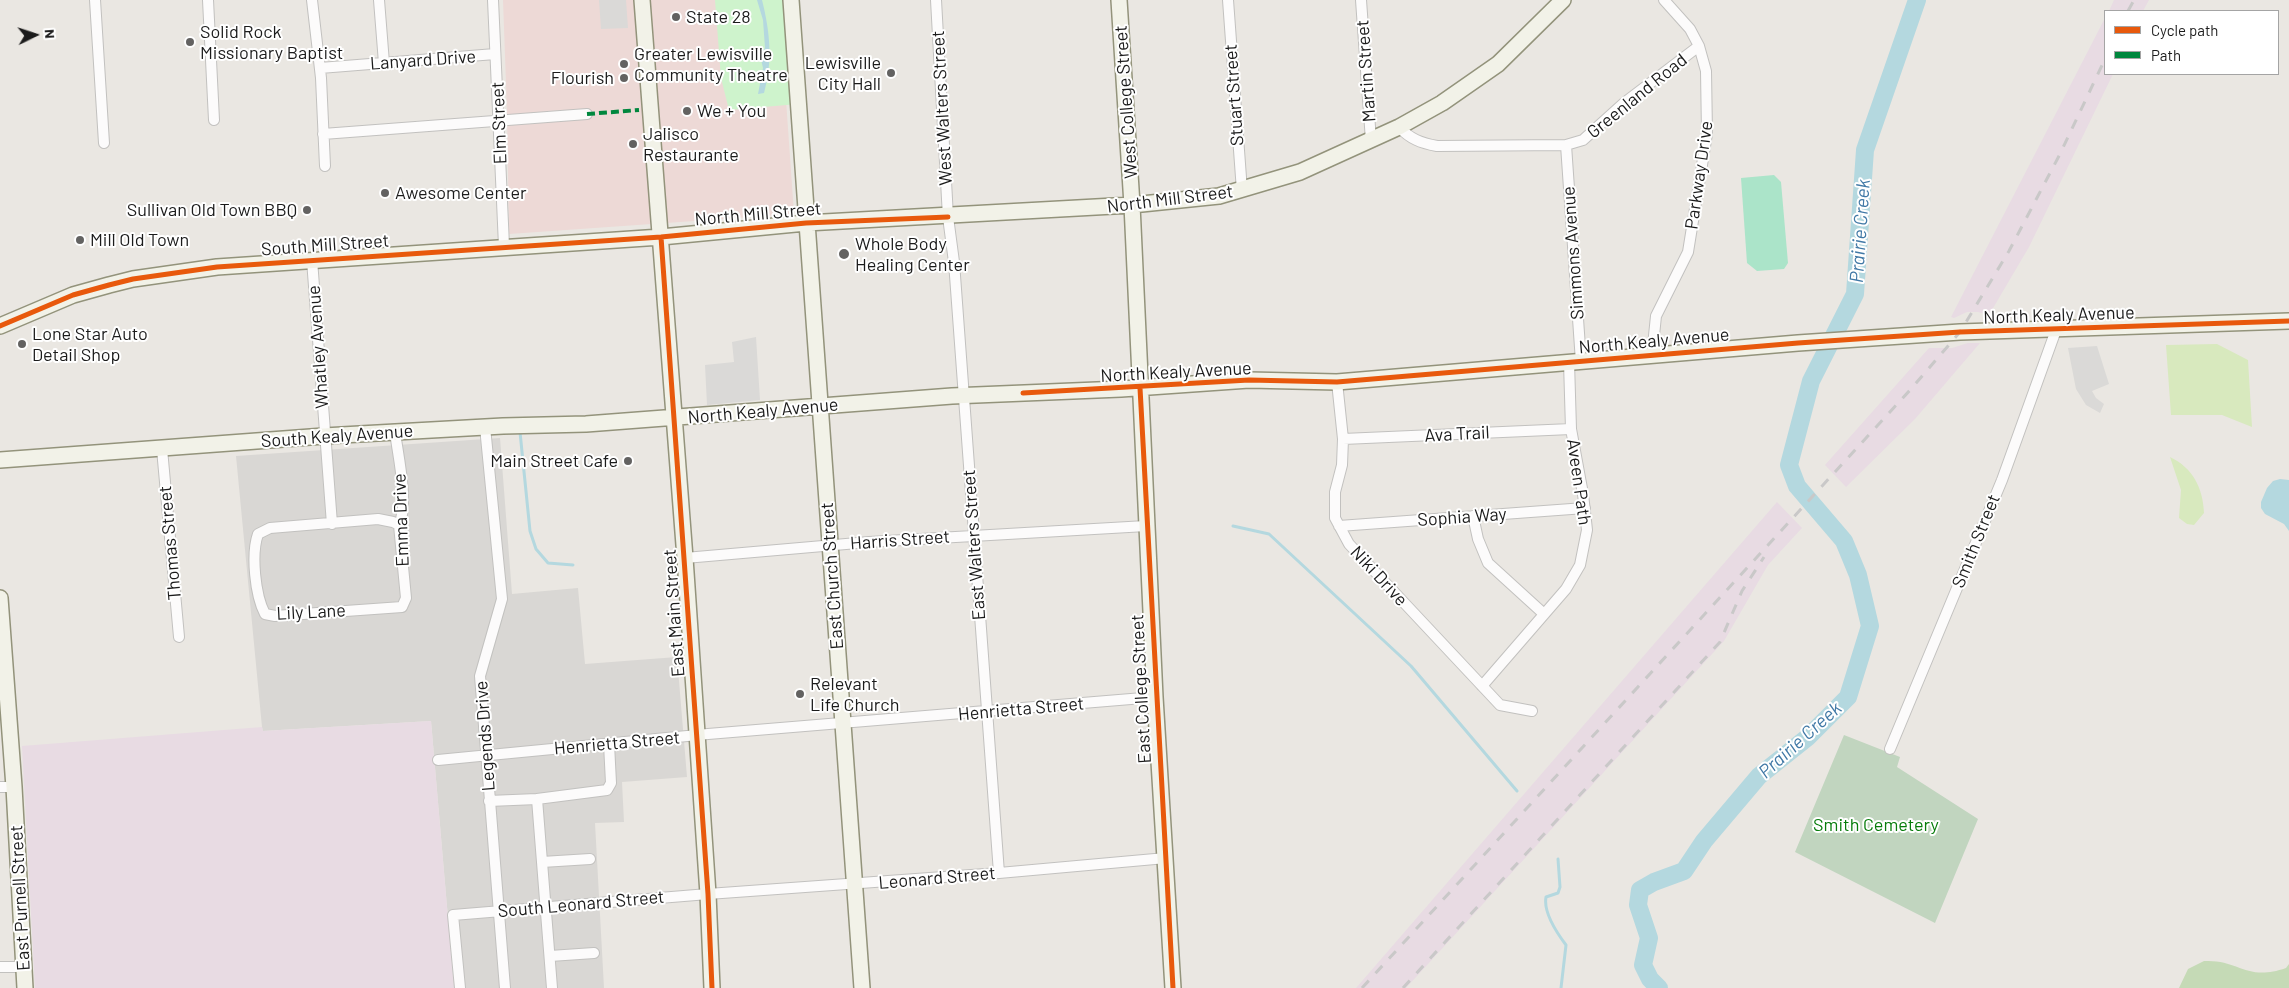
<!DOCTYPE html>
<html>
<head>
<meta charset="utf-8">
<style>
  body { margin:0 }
  #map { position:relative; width:2289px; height:988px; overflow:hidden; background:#eae7e2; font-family:Barlow,sans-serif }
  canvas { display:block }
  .legend { position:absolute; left:2104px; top:10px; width:175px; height:65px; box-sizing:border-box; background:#fff; border:1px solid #a4a4a4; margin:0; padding:6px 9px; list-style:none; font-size:15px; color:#1b1b1b }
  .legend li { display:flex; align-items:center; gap:10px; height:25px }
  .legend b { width:25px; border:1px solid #a4a4a4 }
  .north { position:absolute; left:10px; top:10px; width:50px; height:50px; -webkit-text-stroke:4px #fff; paint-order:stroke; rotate:86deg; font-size:14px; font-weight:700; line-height:20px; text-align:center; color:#1b1b1b }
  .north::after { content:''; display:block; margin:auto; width:18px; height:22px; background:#1b1b1b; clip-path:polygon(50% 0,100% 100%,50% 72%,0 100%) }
</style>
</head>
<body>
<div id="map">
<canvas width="2289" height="988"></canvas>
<ul class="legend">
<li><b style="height:6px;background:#e8590c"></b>Cycle path</li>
<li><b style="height:6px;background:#00873e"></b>Path</li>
</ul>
<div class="north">N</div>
</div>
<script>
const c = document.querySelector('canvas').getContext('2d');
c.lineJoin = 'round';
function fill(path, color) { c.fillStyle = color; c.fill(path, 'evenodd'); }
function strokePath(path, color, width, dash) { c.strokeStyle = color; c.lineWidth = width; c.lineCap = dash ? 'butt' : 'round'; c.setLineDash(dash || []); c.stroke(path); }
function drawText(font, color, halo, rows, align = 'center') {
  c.font = font + ' Barlow,sans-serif'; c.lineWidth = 4; c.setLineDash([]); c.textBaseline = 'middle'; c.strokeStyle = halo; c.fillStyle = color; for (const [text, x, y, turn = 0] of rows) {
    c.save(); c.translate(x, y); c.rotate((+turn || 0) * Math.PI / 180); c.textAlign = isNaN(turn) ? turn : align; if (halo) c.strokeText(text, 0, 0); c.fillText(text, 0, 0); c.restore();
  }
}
fill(new Path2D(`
  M 500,438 L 512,594 L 578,588 L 585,664 L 677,657 L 687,777 L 622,782 L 624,822 L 595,823 L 604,988 L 454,988 L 431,721 L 263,731 L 262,727 L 236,456 Z`), '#d9d7d4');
fill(new Path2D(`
  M 503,0 L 779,0 L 794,214 L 509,234 L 507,111 Z`), '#edd9d6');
fill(new Path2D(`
  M 2114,0 L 2149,0 L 2143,11 L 2109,11 Z
  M 2105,18 L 2105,74 L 2113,74 L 2029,247 L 1989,315 L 1978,312 L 1967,312 L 1954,318 L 1951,317 Z
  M 1968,343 L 1980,343 L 1915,419 L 1846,487 L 1825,465 L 1929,348 L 1952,348 Z
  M 1777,502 L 1802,528 L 1768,565 L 1724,641 L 1406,988 L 1356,988 Z
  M 431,721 L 454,988 L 35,988 L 22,746 L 262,727 L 263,731 Z`), '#e8dbe3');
fill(new Path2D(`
  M 2217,344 L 2248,360 L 2252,427 L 2222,415 L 2171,415 L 2166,345 Z
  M 2170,457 C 2193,468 2203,488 2204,513 L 2194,525 L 2187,524 L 2179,518 L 2181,490 Z`), '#d8e9be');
fill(new Path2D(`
  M 2204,961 C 2239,959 2246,982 2286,968 L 2289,964 L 2289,988 L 2179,988 L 2188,969 Z`), '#c5dab6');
fill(new Path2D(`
  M 1844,735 L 1900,757 L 1897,767 L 1978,819 L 1935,923 L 1795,852 Z`), '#c1d5bf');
fill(new Path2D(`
  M 715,0 L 791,0 L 798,104 L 729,110 L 721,78 Z`), '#cef3cc');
fill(new Path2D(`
  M 1774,175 L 1781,182 L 1788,263 L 1784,269 L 1757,271 L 1747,263 L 1741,178 Z`), '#abe4c9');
fill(new Path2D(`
  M 599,0 L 626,0 L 628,28 L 601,29 Z
  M 756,337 L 760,400 L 707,405 L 705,365 L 734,362 L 732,342 Z
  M 2097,346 L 2109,384 L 2092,391 L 2096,398 L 2104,404 L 2100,413 L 2086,405 L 2076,389 L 2068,348 Z`), '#dad9d7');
fill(new Path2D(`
  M 757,0 L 762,0 C 770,32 773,61 764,93 L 758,94 L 763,68 L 760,55 L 765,48 L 763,20 Z
  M 2280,479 L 2289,480 L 2289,531 L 2284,524 L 2265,514 L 2261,508 L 2261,502 L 2267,488 L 2273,481 Z`), '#b4d8df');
strokePath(new Path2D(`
  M 520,432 L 530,531 L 536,549 L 548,563 L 573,565
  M 1233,526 L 1269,534 L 1411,666 L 1517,791
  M 1558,859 L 1560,887 L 1558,893 L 1546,897 C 1543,913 1557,933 1566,945 L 1561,988`), '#b4d8df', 3);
strokePath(new Path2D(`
  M 1659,988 L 1650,979 L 1643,965 L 1649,938 L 1638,905 L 1640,890 L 1654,882 L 1684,871 L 1704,841 L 1759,776 L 1808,737 L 1848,697 L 1870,626 L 1858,575 L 1844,541 L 1797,486 L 1789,465 L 1811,381 L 1855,294 L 1865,150 L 1917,0`), '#b4d8df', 18);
const street = new Path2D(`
  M 95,0 L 104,143
  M 208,0 L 214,120
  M 312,0 L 321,78 L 325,166
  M 379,0 L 384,63
  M 493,0 L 504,246
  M 936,0 L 948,217 L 954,262 L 999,873
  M 1228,0 L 1242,191
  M 1361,0 L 1371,141
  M 320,68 L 495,54
  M 1399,127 C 1410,139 1421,143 1437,146 L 1566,145 L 1583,140 L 1624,103 L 1699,46
  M 323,134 L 587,114
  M 1566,145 L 1581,362
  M 312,260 L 332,524
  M 1652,355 L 1656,316 L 1688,252 L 1707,134 L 1706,71 L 1699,46 L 1690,29 L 1664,0
  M 1337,382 L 1343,439 L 1342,465 L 1335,492 L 1335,518 L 1349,544 L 1500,705 L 1532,711
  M 485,427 L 502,599 L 480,676 L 505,988
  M 395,432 C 398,456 409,503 399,525 L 406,598 L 402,607 L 275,616 L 265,614 C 255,595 251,554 258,534 L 270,528 L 378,519 L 393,522 L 399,525
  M 1343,439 L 1571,429
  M 162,449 L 179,637
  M 1473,516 L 1478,539 L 1488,563 L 1544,614
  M 1339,526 L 1585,508
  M 685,558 L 869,542 L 1146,526
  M 1482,686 L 1566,589 L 1580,565 L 1587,530 L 1583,494 L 1571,429 L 1569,362
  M 1890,749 L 2002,480 L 2056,330
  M 438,760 L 708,734 L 1155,697
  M 0,787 L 14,787
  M 489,801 L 537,799
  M 542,862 L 590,859
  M 550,956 L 594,953
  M 0,967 L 23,967
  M 460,988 L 453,915 L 708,894 L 999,873 L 1166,858
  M 552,988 L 537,799 L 607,790 L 611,783 L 609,744`);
const secondary = new Path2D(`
  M 642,0 L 685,558 L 708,894 L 712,988
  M 791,0 L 862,988
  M 1119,0 L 1132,205 L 1155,697 L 1173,988
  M 0,326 L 73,295 L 109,285 L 133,279 L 217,267 L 661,237 L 806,223 L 1132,205 L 1219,196 L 1300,172 L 1399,127 L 1442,103 L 1498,64 L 1563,0
  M 0,460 L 324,436 L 503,426 L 586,424 L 952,396 L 1121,389 L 1249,380 L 1337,382 L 1798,343 L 1960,332 L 2289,321
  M 0,598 L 14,787 L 25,988`);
strokePath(street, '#c2c1bf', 12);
strokePath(secondary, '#93937b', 18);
strokePath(street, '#fcfbfb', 10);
strokePath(secondary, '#f2f2e8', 15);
strokePath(new Path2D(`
  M 2128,11 L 2134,0
  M 1362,988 L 1911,389 L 1960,332 L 2009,251 L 2060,154 L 2105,59
  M 1403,988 L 1720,642 L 1742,591 L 1764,557`), '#c9c8c8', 3, [10, 10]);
strokePath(new Path2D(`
  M 587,114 L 639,110`), '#00873e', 4, [8, 4]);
strokePath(new Path2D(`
  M 661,237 L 708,894 L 712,988
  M 0,326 L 73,295 L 109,285 L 133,279 L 217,267 L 661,237 L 806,223 L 948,217
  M 1140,388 L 1173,988
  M 1023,393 L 1249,380 L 1337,382 L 1798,343 L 1960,332 L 2289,321`), '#e8590c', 5);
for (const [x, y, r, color] of [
  [676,17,5,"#636261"],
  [190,42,5,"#636261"],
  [624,64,5,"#636261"],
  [891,73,5,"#636261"],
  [624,78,5,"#636261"],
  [687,111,5,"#636261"],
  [633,144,5,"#636261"],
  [385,193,5,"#636261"],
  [307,210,5,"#636261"],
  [80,240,5,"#636261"],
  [844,254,6,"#636261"],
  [22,344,5,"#636261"],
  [628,461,5,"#636261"],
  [800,694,5,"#636261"]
]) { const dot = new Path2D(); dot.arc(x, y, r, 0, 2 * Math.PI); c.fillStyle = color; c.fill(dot); strokePath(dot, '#fff', 2); }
drawText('18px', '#1b1b1b', '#fff', [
  ["State 28",686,17],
  ["Solid Rock",200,32],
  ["Missionary Baptist",200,53],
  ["Greater Lewisville",634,54],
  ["Community Theatre",634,75],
  ["Lewisville",881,63,"right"],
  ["City Hall",881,84,"right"],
  ["Flourish",614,78,"right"],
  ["We + You",697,111],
  ["Jalisco",643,134],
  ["Restaurante",643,155],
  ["Awesome Center",395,193],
  ["Sullivan Old Town BBQ",297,210,"right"],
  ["Mill Old Town",90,240],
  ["Whole Body",855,244],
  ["Healing Center",855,265],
  ["Lone Star Auto",32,334],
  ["Detail Shop",32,355],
  ["Main Street Cafe",618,461,"right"],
  ["Relevant",810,684],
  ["Life Church",810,705]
], 'left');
drawText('18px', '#1b1b1b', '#fff', [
  ["Lanyard Drive",423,60,-4],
  ["Martin Street",1366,71,-94],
  ["Stuart Street",1234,95,-94],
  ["Greenland Road",1637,96,-39],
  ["West College Street",1126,102,-94],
  ["West Walters Street",942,108,-93],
  ["Elm Street",499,123,-92],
  ["Parkway Drive",1699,175,-82],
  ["North Mill Street",1170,199,-7],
  ["North Mill Street",758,214,-5],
  ["South Mill Street",325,245,-4],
  ["Simmons Avenue",1573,253,-94],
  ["North Kealy Avenue",2059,315,-2],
  ["North Kealy Avenue",1654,341,-5],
  ["Whatley Avenue",318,347,-94],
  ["North Kealy Avenue",1176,372,-3],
  ["North Kealy Avenue",763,411,-5],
  ["Ava Trail",1457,434,-3],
  ["South Kealy Avenue",337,436,-4],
  ["Aveen Path",1579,482,82],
  ["Sophia Way",1462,517,-4],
  ["Emma Drive",401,520,-92],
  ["Harris Street",900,540,-4],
  ["Smith Street",1976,541,-68],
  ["Thomas Street",170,543,-95],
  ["East Walters Street",974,545,-94],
  ["East Church Street",832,576,-94],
  ["Niki Drive",1379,576,47],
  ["Lily Lane",311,612,-3],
  ["East Main Street",674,613,-94],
  ["East College Street",1141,689,-93],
  ["Henrietta Street",1021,709,-5],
  ["Legends Drive",485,736,-94],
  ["Henrietta Street",617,743,-5],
  ["Leonard Street",937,878,-5],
  ["East Purnell Street",20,898,-93],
  ["South Leonard Street",581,904,-5]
]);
drawText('18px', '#067c0a', '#fff', [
  ["Smith Cemetery",1876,825]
]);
drawText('italic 19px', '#4179a6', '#fff', [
  ["Prairie Creek",1860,231,-86],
  ["Prairie Creek",1800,740,-42]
]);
</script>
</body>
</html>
